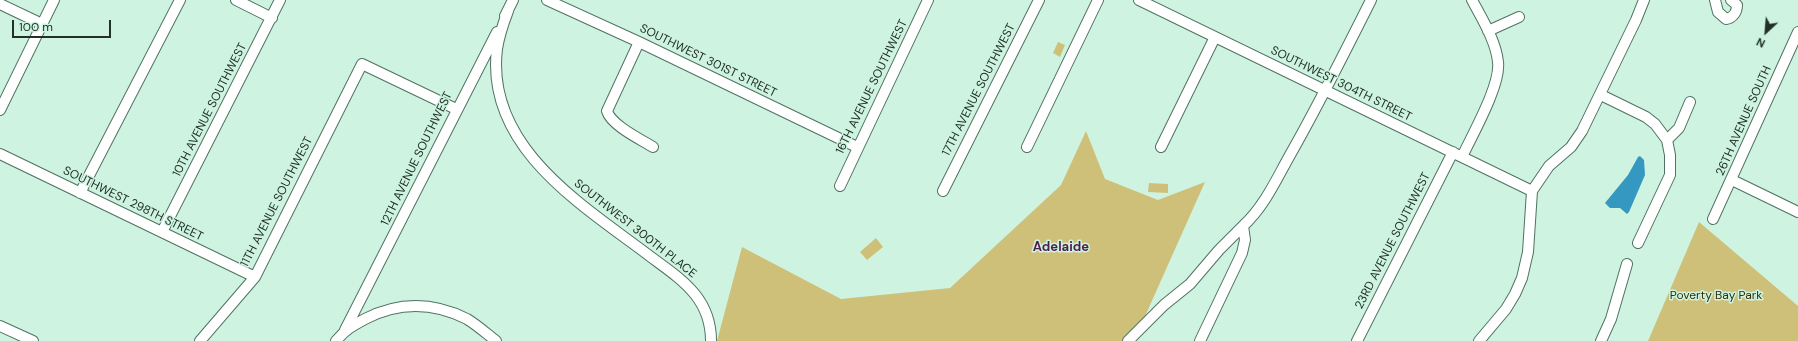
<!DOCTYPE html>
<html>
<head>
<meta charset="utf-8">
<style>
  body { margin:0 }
  #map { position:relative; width:1798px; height:341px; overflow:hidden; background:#cef4e1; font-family:"DM Sans",sans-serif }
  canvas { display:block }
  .north { position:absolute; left:1746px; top:12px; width:40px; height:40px; -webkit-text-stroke:3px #cef4e1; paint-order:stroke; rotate:206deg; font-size:11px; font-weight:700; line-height:16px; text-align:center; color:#223029 }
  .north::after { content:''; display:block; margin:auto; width:14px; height:18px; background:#223029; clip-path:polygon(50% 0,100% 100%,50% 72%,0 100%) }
  .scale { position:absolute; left:12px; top:20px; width:99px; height:18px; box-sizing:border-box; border:2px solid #223029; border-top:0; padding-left:5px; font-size:12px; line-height:14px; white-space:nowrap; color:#223029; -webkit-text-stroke:3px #cef4e1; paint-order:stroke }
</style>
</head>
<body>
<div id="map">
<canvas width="1798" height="341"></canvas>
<div class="north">N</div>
<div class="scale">100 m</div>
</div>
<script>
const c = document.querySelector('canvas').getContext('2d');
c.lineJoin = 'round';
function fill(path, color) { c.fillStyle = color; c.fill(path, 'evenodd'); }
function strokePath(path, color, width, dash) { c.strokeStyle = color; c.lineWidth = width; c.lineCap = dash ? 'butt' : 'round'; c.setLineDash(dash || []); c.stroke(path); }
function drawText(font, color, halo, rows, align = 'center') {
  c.font = font + ' "DM Sans",sans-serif'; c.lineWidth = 3; c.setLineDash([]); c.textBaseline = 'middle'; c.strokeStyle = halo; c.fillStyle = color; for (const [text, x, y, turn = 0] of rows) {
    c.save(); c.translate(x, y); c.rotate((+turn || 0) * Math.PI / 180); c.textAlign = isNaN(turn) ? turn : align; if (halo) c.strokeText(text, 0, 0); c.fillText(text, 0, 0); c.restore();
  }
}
fill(new Path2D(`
  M 1058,42 L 1065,45 L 1060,57 L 1053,53 Z
  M 1086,131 L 1105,179 L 1158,200 L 1205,182 L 1134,341 L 717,341 L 742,247 L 841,299 L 950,288 L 1061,185 Z
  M 1149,183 L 1168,184 L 1168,193 L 1148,192 Z
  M 1699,222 L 1798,306 L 1798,341 L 1648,341 Z
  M 876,238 L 883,247 L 867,260 L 860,252 Z`), '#cfc079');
fill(new Path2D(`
  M 1640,156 L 1644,160 L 1645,175 L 1629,212 L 1627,214 L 1620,208 L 1610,208 L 1605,203 L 1628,175 L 1638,157 Z`), '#3598c1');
const minor = new Path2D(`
  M 236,0 L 272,18
  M 547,0 L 639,42 L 857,147
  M 1139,0 L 1532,191
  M 1715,0 L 1718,12 L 1726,19 C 1733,18 1737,12 1737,5 L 1731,0
  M 0,4 L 42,24
  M 508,11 C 503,24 499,36 497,49 C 485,148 584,206 651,257 C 682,280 711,298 711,341
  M 505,16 L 513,0
  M 1488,31 L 1519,17
  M 639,42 L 607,111 C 611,125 640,139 653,147
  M 1601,95 L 1646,117 L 1655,124 L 1667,140 L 1670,155 L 1670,175 L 1638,243
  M 0,110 L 54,0
  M 1667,140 L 1679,128 L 1690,102
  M 1027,147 L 1098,0
  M 1161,147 L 1215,37
  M 0,154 L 255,277
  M 1462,157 C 1472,135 1501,85 1498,62 C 1496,41 1482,19 1472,0
  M 1732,180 L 1798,212
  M 840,186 L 928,0
  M 943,191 L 1039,0
  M 80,193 L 180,0
  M 1713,219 L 1798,32
  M 162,232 L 280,0
  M 0,326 L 33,341
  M 345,330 L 497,32
  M 200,341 L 255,277 L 362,64 L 456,109
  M 336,341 C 345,330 352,326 365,319 C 398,302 433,302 467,319 C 477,325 487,334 496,341
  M 1128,341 L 1164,305 L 1190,284 L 1219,250 L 1243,226
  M 1200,341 L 1242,253 L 1245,240 L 1243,226 C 1264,207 1276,180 1290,155 C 1319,104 1345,52 1371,0
  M 1357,341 L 1453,152
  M 1479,341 L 1506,309 L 1515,294 L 1522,278 L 1528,252 L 1532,191 L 1549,166 L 1571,147 L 1582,131 L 1636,20 L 1644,0
  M 1601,341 L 1611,319 L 1627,264`);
strokePath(minor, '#507262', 12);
strokePath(minor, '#fff', 10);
drawText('12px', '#223029', '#cef4e1', [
  ["SOUTHWEST 301ST STREET",708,61,26],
  ["SOUTHWEST 304TH STREET",1341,84,26],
  ["16TH AVENUE SOUTHWEST",872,87,-64],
  ["17TH AVENUE SOUTHWEST",979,90,-63],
  ["10TH AVENUE SOUTHWEST",210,110,-63],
  ["26TH AVENUE SOUTH",1744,121,-66],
  ["12TH AVENUE SOUTHWEST",417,159,-64],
  ["11TH AVENUE SOUTHWEST",277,202,-63],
  ["SOUTHWEST 298TH STREET",133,204,26],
  ["SOUTHWEST 300TH PLACE",635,229,38],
  ["23RD AVENUE SOUTHWEST",1393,241,-63]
]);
drawText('12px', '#342c05', '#cef4e1', [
  ["Poverty Bay Park",1716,296]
]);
drawText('bold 13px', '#501e4e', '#cef4e1', [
  ["Adelaide",1061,248]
]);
</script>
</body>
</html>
